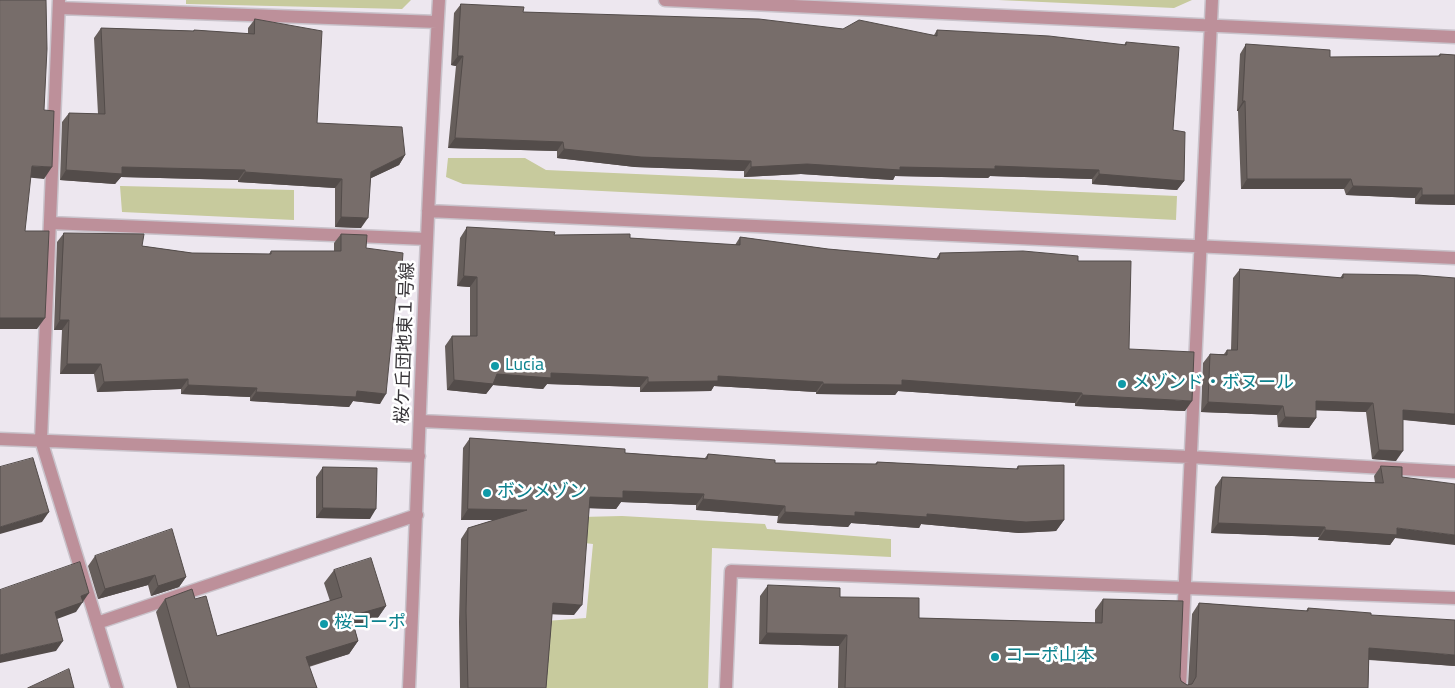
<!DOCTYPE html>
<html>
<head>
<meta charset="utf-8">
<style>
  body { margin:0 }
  canvas { display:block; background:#ede7ef }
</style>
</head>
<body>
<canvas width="1455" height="688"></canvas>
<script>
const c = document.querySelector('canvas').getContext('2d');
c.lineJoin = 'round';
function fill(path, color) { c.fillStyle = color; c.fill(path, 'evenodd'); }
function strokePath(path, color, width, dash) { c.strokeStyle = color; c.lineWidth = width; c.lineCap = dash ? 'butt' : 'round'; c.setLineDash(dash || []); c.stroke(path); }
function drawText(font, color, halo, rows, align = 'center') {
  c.font = font + ' "Titillium Web","Noto Sans JP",sans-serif'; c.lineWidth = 5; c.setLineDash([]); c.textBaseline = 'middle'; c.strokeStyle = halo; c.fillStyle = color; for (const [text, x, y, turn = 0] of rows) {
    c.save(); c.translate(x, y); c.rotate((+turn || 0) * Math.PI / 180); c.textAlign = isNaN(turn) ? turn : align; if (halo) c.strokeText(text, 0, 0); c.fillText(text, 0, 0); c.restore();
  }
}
fill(new Path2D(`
  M 186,0 L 411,0 L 402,9 L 186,4 Z
  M 998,0 L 1192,0 L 1174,8 Z
  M 448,158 L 525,158 L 546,170 C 756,180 967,187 1177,196 L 1176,220 L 463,184 L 446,177 Z
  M 120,186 L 294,190 L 294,220 L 122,212 Z
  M 622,516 L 765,524 L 767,529 L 891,539 L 891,557 L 712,548 L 708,688 L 545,688 L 546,621 L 586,618 L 593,544 L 534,537 L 581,517 Z`), '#c7ca9d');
const street = new Path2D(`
  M 59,0 L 41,440 L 117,688
  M 665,0 L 1455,37
  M 59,8 L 437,22
  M 428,211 L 1455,258
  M 50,223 L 427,239
  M 421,421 L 1190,457 L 1455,472
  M 0,439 L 419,456
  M 97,623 L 417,515
  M 409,688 C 419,459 425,229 439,0
  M 726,688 L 731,571 L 1455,598
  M 1180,688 L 1212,0`);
strokePath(street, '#c9c3cb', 15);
strokePath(street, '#bd909a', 12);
fill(new Path2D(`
  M 461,4 L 523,12 L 843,29 L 934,35 L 937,30 L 1124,45 L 1126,42 L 1173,130 L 1184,181 L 1177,190 L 1092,184 L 1092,179 L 990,176 L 988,178 L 895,176 L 893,180 L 801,174 L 744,177 L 744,171 L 635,167 L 557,158 L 557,151 L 448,148 L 456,66 L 451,65 L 454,13 Z
  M 255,19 L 317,123 L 405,155 L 399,165 L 371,178 L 361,228 L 335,227 L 335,188 L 238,182 L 238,180 L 121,177 L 115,184 L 60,180 L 62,122 L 69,113 L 98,114 L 94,38 L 101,28 L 193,31 L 194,30 L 248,34 L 248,28 Z
  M 1246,44 L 1330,57 L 1438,56 L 1440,54 L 1455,55 L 1455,205 L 1415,204 L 1415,198 L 1346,195 L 1344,189 L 1241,189 L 1238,111 L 1237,111 L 1240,54 Z
  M 467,227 L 554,235 L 630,238 L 735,245 L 740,237 L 828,249 L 936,259 L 940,253 L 1078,261 L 1129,349 L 1185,411 L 1075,406 L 1075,403 L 898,391 L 895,395 L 816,394 L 816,392 L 714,386 L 711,391 L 640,392 L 640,387 L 547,384 L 543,389 L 493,385 L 486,394 L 447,390 L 445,346 L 452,336 L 470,336 L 470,287 L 457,286 L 460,238 Z
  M 64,233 L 142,246 L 192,253 L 269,254 L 271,251 L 334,251 L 334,243 L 341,234 L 366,248 L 400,293 L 395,300 L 380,404 L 353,401 L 349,407 L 250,401 L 250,397 L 181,394 L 181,389 L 97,392 L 94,374 L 60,374 L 62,330 L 54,330 L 57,242 Z
  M 1240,269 L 1340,278 L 1343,274 L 1455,425 L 1403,420 L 1396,461 L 1372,459 L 1366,412 L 1316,410 L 1316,418 L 1309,428 L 1278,427 L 1277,415 L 1201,412 L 1203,363 L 1210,354 L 1224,354 L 1227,350 L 1231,350 L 1233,278 Z
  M 470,438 L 625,453 L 705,458 L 708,454 L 775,463 L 875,464 L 877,462 L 1016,469 L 1018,466 L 1064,520 L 1056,531 L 1019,533 L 921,524 L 919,528 L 851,523 L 848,527 L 777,523 L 778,516 L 696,510 L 696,505 L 621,502 L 616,509 L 589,508 L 574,615 L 552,614 L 546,688 L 460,688 L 459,622 L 461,539 L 468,528 L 494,520 L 461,520 L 463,448 Z
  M 1381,466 L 1395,538 L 1390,545 L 1318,540 L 1319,537 L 1211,533 L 1215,487 L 1222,477 L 1375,483 L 1374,476 Z
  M 323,467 L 370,519 L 316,518 L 316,477 Z
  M 95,556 L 186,577 L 179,587 L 151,596 L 148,585 L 98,599 L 88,566 Z
  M 334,570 L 386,606 L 377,619 L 354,626 L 358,641 L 349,654 L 309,667 L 317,688 L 177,688 L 156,612 L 165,599 L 195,599 L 217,636 L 330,601 L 324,583 Z
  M 768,585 L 840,597 L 919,618 L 1095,623 L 1095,610 L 1103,599 L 1180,677 L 1181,681 L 1187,685 L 1188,685 L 1192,614 L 1199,603 L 1306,611 L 1308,608 L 1371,615 L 1455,666 L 1369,660 L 1368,688 L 838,688 L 839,646 L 759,644 L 760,596 Z`), '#665e5b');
fill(new Path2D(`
  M 458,56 L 463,56 L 456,66 L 451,65 Z
  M 1243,101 L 1245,101 L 1238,111 L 1237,111 Z
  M 455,138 L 563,142 L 557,151 L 448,148 Z
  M 564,149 L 751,161 L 744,171 L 635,167 L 557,158 Z
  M 405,155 L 399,165 L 365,181 L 371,172 Z
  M 807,164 L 900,167 L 995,166 L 1099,170 L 1092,179 L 990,176 L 988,178 L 895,176 L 893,180 L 801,174 L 744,177 L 751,167 Z
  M 32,166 L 52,167 L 44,179 L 24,177 Z
  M 122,167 L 245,170 L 238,180 L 121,177 L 115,184 L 60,180 L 66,170 Z
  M 245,172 L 342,179 L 335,188 L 238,182 Z
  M 1099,174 L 1184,181 L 1177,190 L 1092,184 Z
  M 1247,179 L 1351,179 L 1344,189 L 1241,189 Z
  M 1353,186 L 1422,188 L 1415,198 L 1346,195 Z
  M 1422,195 L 1455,195 L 1455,205 L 1415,204 Z
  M 341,217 L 368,218 L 361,228 L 335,227 Z
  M 464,276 L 477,277 L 470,287 L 457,286 Z
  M 396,293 L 400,293 L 393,303 Z
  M 0,318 L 45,318 L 37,329 L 0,329 Z
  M 60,320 L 69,320 L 62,330 L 54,330 Z
  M 67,364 L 101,364 L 94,374 L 60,374 Z
  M 551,373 L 648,377 L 640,387 L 547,384 L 543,389 L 493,385 L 486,394 L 447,390 L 454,380 L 497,374 Z
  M 718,376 L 823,382 L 816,392 L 714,386 L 711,391 L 640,392 L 648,382 Z
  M 188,379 L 181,389 L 97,392 L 104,382 Z
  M 902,380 L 1082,393 L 1075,403 L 898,391 L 895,395 L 816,394 L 823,384 Z
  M 188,385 L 257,388 L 250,397 L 181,394 Z
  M 357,391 L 386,394 L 380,404 L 353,401 L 349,407 L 250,401 L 256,392 Z
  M 1082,395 L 1192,401 L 1185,411 L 1075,406 Z
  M 1316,401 L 1373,403 L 1366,412 L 1309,410 Z
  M 1208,402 L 1283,406 L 1277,415 L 1201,412 Z
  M 1403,410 L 1455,414 L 1455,425 L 1397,419 Z
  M 1285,417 L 1316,418 L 1309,428 L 1278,427 Z
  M 1379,450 L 1403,451 L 1396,461 L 1372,459 Z
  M 623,491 L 704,494 L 696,505 L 621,502 L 616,509 L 582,508 L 590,497 Z
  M 703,499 L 785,506 L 778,516 L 696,510 Z
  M 323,508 L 376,509 L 370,519 L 316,518 Z
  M 468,509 L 527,510 L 519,520 L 461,520 Z
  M 49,512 L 42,522 L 0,534 L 0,527 Z
  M 785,512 L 855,512 L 927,514 L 1064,520 L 1056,531 L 1019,533 L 921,524 L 919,528 L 851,523 L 848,527 L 777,523 Z
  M 1218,523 L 1325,527 L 1319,537 L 1211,533 Z
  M 1397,528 L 1455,535 L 1455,545 L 1395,538 L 1390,545 L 1318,540 L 1325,530 Z
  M 155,575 L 148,585 L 98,599 L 105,589 Z
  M 186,577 L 179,587 L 151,596 L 158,586 Z
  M 89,593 L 76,612 L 49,622 L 55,612 L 81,596 Z
  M 553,603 L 582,605 L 574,615 L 545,614 Z
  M 386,606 L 377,619 L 341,629 L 351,616 Z
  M 767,633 L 847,635 L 839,646 L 759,644 Z
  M 63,641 L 56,651 L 0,663 L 0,655 Z
  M 358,641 L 349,654 L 296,670 L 306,657 Z
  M 1369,648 L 1455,655 L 1455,666 L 1362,659 Z`), '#534c4a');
const building = new Path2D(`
  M 0,0 L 46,0 L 47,49 L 44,110 L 54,111 L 52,167 L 32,166 L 25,231 L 49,231 L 45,318 L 0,318 Z
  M 461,4 L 524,7 L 523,12 L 759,19 L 843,29 L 859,20 L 937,36 L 937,30 L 1049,36 L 1126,45 L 1126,42 L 1179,47 L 1173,130 L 1185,132 L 1184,181 L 1099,174 L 1099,170 L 995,166 L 995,169 L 900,167 L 900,170 L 807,164 L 751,167 L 751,161 L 641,157 L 564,149 L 563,142 L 455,138 L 463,56 L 458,56 Z
  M 255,19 L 322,31 L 317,123 L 402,127 L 405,155 L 371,172 L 368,218 L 341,217 L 342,179 L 245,172 L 245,170 L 122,167 L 122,174 L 66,170 L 69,113 L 105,114 L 101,28 L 194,31 L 194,30 L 254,34 Z
  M 1246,44 L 1330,50 L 1330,57 L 1440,56 L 1440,54 L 1455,55 L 1455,195 L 1422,195 L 1422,188 L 1353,186 L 1351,179 L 1247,179 L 1245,101 L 1243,101 Z
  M 467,227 L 555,232 L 554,235 L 630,234 L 630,238 L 740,245 L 740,237 L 828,249 L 939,259 L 940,253 L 1023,251 L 1078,256 L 1078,261 L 1131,261 L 1129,349 L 1194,352 L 1192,401 L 1082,395 L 1082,393 L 902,380 L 902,385 L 823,384 L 823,382 L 718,376 L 718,381 L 648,382 L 648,377 L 551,373 L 551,378 L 497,374 L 493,384 L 454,380 L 452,336 L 477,336 L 477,277 L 464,276 Z
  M 64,233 L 144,234 L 142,246 L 192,253 L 271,254 L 271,251 L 341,251 L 341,234 L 367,235 L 366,248 L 403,253 L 400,293 L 396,293 L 386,394 L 357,391 L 356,397 L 256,392 L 257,388 L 188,385 L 188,379 L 104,382 L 101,364 L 67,364 L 69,320 L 60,320 Z
  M 1240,269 L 1343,278 L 1343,274 L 1417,275 L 1455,278 L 1455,414 L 1403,410 L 1403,451 L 1379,450 L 1373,403 L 1316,401 L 1316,418 L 1285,417 L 1283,406 L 1208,402 L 1210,354 L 1227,355 L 1227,350 L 1237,350 Z
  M 470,438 L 625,449 L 625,453 L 707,459 L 708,454 L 775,460 L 775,463 L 877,464 L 877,462 L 1018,469 L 1018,466 L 1064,465 L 1064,520 L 1026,522 L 927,514 L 927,517 L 855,512 L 855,516 L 785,512 L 785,506 L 703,499 L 704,494 L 623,491 L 623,498 L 590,497 L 582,605 L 553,603 L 546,688 L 468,688 L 466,611 L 468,528 L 527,510 L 468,509 Z
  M 33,458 L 49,512 L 0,527 L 0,467 Z
  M 1381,466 L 1402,467 L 1402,477 L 1455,484 L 1455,535 L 1397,528 L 1397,535 L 1325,530 L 1325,527 L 1218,523 L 1222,477 L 1383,483 Z
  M 323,467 L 377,468 L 376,509 L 323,508 Z
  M 172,529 L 186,577 L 158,586 L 155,575 L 105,589 L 95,556 Z
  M 371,558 L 386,606 L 351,616 L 358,641 L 306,657 L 317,688 L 190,688 L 165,599 L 192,589 L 195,599 L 206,596 L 217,636 L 342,597 L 334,570 Z
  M 80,562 L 89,593 L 81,596 L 83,602 L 55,612 L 63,641 L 0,655 L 0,590 Z
  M 768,585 L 840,588 L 840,597 L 919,598 L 919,618 L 1102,623 L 1103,599 L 1183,601 L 1180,677 L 1181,681 L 1187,685 L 1192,684 L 1196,677 L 1199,603 L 1308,611 L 1308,608 L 1371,613 L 1371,615 L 1455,620 L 1455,655 L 1369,648 L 1368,688 L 845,688 L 847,635 L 767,633 Z
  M 69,669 L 74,688 L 28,688 Z`);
fill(building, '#776d6a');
strokePath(building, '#534c4a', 1);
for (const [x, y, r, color] of [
  [495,366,5,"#0f9aa8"],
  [1122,384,5,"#0f9aa8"],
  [487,493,5,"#0f9aa8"],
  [324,624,5,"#0f9aa8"],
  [995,657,5,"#0f9aa8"]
]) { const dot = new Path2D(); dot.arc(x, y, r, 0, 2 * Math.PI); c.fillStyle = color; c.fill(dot); strokePath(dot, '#fff', 2); }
drawText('18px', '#383539', '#fff', [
  ["桜ケ丘団地東１号線",406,343,-88]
]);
drawText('18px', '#0d838f', '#fff', [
  ["Lucia",505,366],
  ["メゾンド・ボヌール",1132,384],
  ["ボンメゾン",497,493],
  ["桜コーポ",334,624],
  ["コーポ山本",1005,657]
], 'left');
</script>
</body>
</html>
